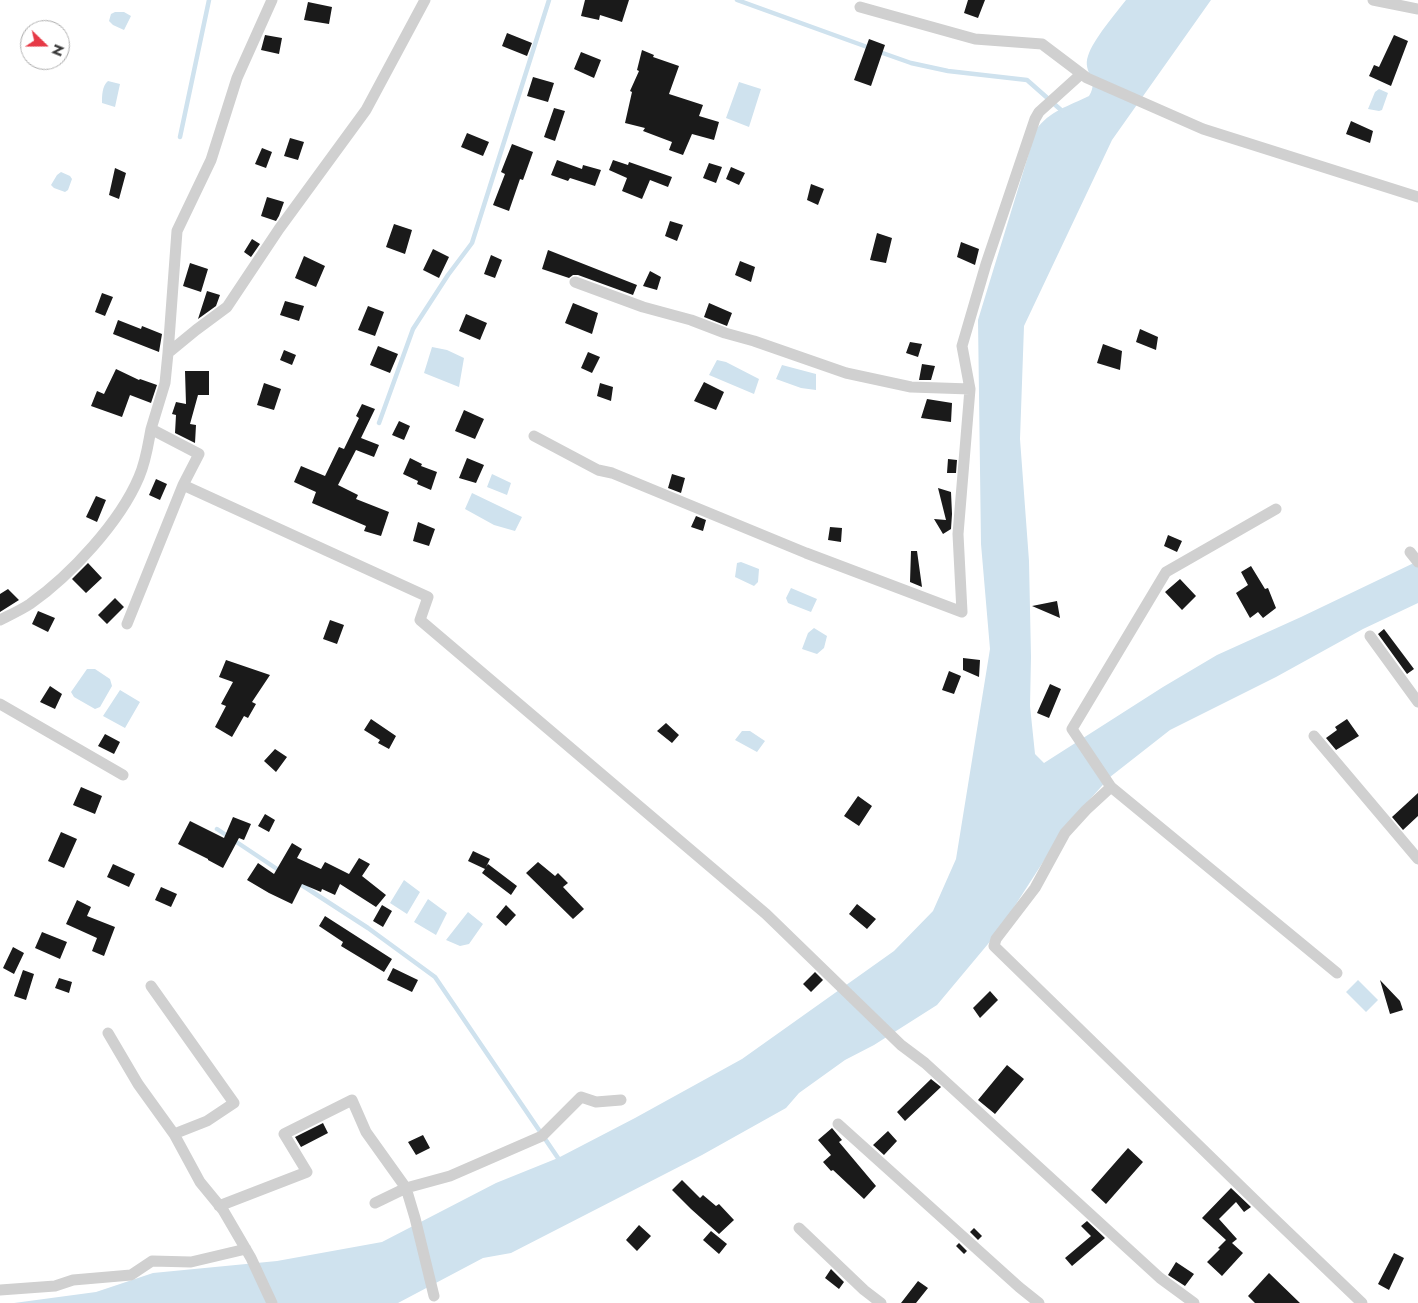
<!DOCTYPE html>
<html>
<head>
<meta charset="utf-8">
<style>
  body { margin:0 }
  #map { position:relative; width:1418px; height:1303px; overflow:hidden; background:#fff; font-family:Jost,sans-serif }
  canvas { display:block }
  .north { position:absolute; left:20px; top:20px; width:50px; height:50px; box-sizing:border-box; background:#fff; border:1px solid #adadad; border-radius:50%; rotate:112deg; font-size:14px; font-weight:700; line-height:20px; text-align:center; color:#333 }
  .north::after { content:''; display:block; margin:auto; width:18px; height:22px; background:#e63946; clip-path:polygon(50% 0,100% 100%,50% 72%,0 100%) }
</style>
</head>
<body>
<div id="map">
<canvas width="1418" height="1303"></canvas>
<div class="north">N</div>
</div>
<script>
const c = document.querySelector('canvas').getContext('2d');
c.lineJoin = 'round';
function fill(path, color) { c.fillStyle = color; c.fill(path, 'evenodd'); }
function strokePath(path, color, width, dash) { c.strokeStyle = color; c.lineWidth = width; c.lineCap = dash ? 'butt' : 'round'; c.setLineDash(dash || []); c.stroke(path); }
fill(new Path2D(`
  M 1126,0 L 1211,0 L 1112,140 L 1024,326 L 1020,439 L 1029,561 L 1031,657 L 1030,706 L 1035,754 L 1044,763 L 1163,687 L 1217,655 L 1301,617 L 1418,561 L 1418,603 L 1363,629 L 1276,677 L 1170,730 L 1110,777 L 1082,808 L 1054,845 L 998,932 L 937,1005 L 874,1045 L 845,1060 L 799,1093 L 786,1108 L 702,1155 L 511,1253 L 483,1258 L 398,1303 L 14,1303 L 96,1292 L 153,1273 L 277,1261 L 382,1242 L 496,1183 L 558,1158 L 635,1118 L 742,1059 L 894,951 L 933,911 L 956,859 L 990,649 L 981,544 L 978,320 L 1036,130 C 1049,111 1069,106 1089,96 C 1100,79 1082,73 1088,56 C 1093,40 1115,14 1126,0 Z
  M 115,12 L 124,12 L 131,16 L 124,30 L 113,25 L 109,21 L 111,14 Z
  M 108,81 L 120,84 L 115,107 L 102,103 C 102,96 102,86 108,81 Z
  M 739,82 L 761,89 L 749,127 L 726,118 Z
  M 1379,89 L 1388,93 L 1382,110 L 1379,111 L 1368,109 L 1375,92 Z
  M 61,172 L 70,176 L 72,179 L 68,190 L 65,192 L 54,188 L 51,185 L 57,175 Z
  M 432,347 L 447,350 L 464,358 L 459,387 L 424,373 Z
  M 717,360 L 726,362 L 759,379 L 754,394 L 709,375 Z
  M 782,365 L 816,374 L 816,390 L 801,388 L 776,379 Z
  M 492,474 L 511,483 L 507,495 L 487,487 Z
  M 472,493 L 522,517 L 515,531 L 494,525 L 465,509 Z
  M 741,562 L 759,569 L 758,582 L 754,586 L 735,577 L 737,563 Z
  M 791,588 L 817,599 L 811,612 L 788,603 L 786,598 Z
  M 814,628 L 827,636 L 824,648 L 817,654 L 802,649 L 808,633 Z
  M 87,669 L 95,669 L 110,679 L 112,686 L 100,707 L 95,709 L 74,697 L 71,692 Z
  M 120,690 L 140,702 L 125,728 L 103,716 Z
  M 742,731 L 750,731 L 765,741 L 757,752 L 735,740 Z
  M 404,880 L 420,892 L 407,914 L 390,903 Z
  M 428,899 L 447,913 L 436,935 L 414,922 Z
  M 468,912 L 483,924 L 469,944 L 460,946 L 446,940 Z
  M 1358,980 L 1378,1000 L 1366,1012 L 1346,992 Z`), '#cfe2ee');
strokePath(new Path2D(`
  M 737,0 L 870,48
  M 877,51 L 911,63 L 948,71 L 1027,80 L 1061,110
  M 180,137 L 209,0
  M 379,423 L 413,329 L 448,275 L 472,243 L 549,0
  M 217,829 L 280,871
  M 297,882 L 368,928 L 435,977 L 558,1158`), '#cfe2ee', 4.5);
fill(new Path2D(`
  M 585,0 L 629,0 L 622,22 L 600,15 L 599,20 L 581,16 Z
  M 968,0 L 985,0 L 978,18 L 964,13 Z
  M 308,2 L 332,7 L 329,24 L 304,20 Z
  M 507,33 L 532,43 L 527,56 L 502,46 Z
  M 265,35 L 282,38 L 279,54 L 261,50 Z
  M 1394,35 L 1408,41 L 1391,86 L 1369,76 L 1374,65 L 1379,67 Z
  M 869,39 L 885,45 L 871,86 L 854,80 Z
  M 642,50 L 654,55 L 653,57 L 679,66 L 669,94 L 703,105 L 699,116 L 719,122 L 714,140 L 692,134 L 683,155 L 669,150 L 672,142 L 643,131 L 645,128 L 625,123 L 632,92 L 630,91 L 639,71 L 637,70 Z
  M 581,52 L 601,60 L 594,78 L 574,69 Z
  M 533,77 L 554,83 L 548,102 L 527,96 Z
  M 554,108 L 565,111 L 555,141 L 544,137 Z
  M 1351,121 L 1373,131 L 1370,143 L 1346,134 Z
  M 467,133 L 489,142 L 483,156 L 461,147 Z
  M 290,138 L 304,142 L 298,160 L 284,156 Z
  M 512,144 L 533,152 L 523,180 L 520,179 L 509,211 L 493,205 L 505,174 L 501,172 Z
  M 262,148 L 272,152 L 266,168 L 255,164 Z
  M 557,160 L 582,169 L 583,165 L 601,170 L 595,186 L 570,178 L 568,181 L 551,175 Z
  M 613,160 L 628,165 L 629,162 L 672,177 L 668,187 L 650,180 L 642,199 L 622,191 L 627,178 L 609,170 Z
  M 709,163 L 722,167 L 716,183 L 703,178 Z
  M 731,167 L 745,173 L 739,185 L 726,179 Z
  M 115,168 L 126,173 L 119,199 L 109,195 Z
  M 811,184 L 824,189 L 818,205 L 807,200 Z
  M 267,197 L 284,202 L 279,216 L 276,221 L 261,216 Z
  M 670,221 L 683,225 L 677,241 L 665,236 Z
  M 394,224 L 412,230 L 405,254 L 386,247 Z
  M 877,233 L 892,238 L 886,263 L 870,260 Z
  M 252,239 L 260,244 L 251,257 L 244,252 Z
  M 961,242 L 979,249 L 975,265 L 957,257 Z
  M 433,249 L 449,257 L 439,278 L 423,270 Z
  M 548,250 L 637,285 L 633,295 L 578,275 L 573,275 L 569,278 L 542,269 Z
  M 491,255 L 502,260 L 495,278 L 484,274 Z
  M 304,256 L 325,266 L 316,287 L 295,278 Z
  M 740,261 L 755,267 L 751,282 L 735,275 Z
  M 190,263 L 208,269 L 201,292 L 183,286 Z
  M 650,271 L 661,277 L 657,290 L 643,286 Z
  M 207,291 L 220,295 L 216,306 L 198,319 Z
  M 102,293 L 113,297 L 105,316 L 95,312 Z
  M 285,301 L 304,306 L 299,321 L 280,315 Z
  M 573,303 L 598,313 L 592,334 L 565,323 Z
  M 709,303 L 732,313 L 727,326 L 704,317 Z
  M 368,306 L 384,312 L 375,336 L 358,330 Z
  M 466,314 L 487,323 L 480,340 L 459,331 Z
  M 118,320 L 141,329 L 142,326 L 162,334 L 159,352 L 113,334 Z
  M 1140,329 L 1158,337 L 1156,350 L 1136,342 Z
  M 910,342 L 922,344 L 918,357 L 906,353 Z
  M 1103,344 L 1122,351 L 1120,370 L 1097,363 Z
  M 378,346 L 398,354 L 390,373 L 370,365 Z
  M 284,350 L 296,355 L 292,365 L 280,360 Z
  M 588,352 L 600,357 L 592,373 L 581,368 Z
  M 922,364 L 935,366 L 931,380 L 919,380 Z
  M 116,369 L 139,380 L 140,379 L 157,385 L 151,403 L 130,395 L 122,417 L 91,406 L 97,391 L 104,394 Z
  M 185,371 L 209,371 L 209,395 L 198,395 L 190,424 L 196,425 L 195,443 L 175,433 L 176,415 L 172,414 L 176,402 L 186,404 Z
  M 704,382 L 724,392 L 716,410 L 694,401 Z
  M 264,383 L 281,389 L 274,410 L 257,405 Z
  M 600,383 L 613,387 L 611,401 L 597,396 Z
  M 927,399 L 952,403 L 951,422 L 921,418 Z
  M 362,404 L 375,409 L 361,438 L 379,445 L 374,457 L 356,450 L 338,485 L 358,495 L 356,499 L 389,512 L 381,536 L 364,531 L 366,526 L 312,503 L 316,492 L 294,482 L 301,466 L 325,476 L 339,447 L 344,449 L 359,418 L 356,416 Z
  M 464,410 L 484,419 L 475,439 L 455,431 Z
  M 399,421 L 410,426 L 404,440 L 392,435 Z
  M 410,458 L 422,464 L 421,466 L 437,472 L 431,490 L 417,484 L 418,481 L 403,474 Z
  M 467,458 L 484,465 L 476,483 L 459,478 Z
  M 948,459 L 957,460 L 956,473 L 947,473 Z
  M 672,474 L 685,478 L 681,493 L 668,488 Z
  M 156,479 L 167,484 L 160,500 L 149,495 Z
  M 938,488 L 951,492 L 952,514 L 951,529 L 943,534 L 934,519 L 946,520 Z
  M 96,496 L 106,500 L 97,522 L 86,517 Z
  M 696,516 L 706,520 L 703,531 L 691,527 Z
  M 418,522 L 435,529 L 429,546 L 413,541 Z
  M 830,527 L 842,528 L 841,542 L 828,540 Z
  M 1168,535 L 1182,541 L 1177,552 L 1164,546 Z
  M 911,551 L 917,551 L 922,587 L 910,582 Z
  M 88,563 L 102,578 L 86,593 L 72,579 Z
  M 1251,566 L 1265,589 L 1268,588 L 1276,608 L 1263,618 L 1258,612 L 1250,618 L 1236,593 L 1248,585 L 1241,572 Z
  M 1180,579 L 1196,596 L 1182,610 L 1165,592 Z
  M 8,589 L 19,600 L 0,612 L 0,594 Z
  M 115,598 L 124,607 L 107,624 L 98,615 Z
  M 1057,601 L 1060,618 L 1032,606 Z
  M 38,611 L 55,618 L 48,632 L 32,624 Z
  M 330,620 L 344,625 L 337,644 L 323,639 Z
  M 1384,629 L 1414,669 L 1407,674 L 1378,634 Z
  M 963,658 L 980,660 L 979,677 L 963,670 Z
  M 226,660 L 270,675 L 252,702 L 256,704 L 248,718 L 244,716 L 232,737 L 215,727 L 226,706 L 221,704 L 233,682 L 219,677 Z
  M 949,671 L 961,676 L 954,694 L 942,690 Z
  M 1050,684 L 1061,689 L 1049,718 L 1037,713 Z
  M 50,686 L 62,694 L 55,709 L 40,702 Z
  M 371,719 L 396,736 L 389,749 L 378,743 L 380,740 L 364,730 Z
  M 1347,719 L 1359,736 L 1336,750 L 1326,738 L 1337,730 L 1335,727 Z
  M 666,723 L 679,735 L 672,743 L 657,731 Z
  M 105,734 L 120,742 L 114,754 L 98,746 Z
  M 275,749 L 287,757 L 276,772 L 264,761 Z
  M 81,787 L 102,796 L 95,814 L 73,805 Z
  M 1418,793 L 1418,816 L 1403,830 L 1392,817 Z
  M 858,796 L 872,806 L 859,826 L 844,816 Z
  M 265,814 L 275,820 L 269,832 L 258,826 Z
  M 233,817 L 251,824 L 244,840 L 239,838 L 223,868 L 208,860 L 208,859 L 178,844 L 190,821 L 224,838 Z
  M 61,832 L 77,839 L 64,868 L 48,861 Z
  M 292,843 L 302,849 L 297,858 L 321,869 L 325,862 L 349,874 L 359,858 L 370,864 L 362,876 L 386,895 L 376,907 L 340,884 L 335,895 L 322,889 L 321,892 L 302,884 L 292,904 L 269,893 L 247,880 L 258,863 L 274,874 Z
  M 473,851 L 490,859 L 486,867 L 488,864 L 517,886 L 511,895 L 482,873 L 485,869 L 468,861 Z
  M 538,862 L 555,876 L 558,873 L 568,883 L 563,887 L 584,909 L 573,919 L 526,873 Z
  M 113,864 L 135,874 L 129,887 L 107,877 Z
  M 161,887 L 177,894 L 171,907 L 155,900 Z
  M 77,900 L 91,907 L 87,916 L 115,927 L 104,956 L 92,951 L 97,938 L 66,924 Z
  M 857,904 L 876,919 L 867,929 L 849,914 Z
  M 382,905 L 392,911 L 383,927 L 373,921 Z
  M 506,905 L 516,915 L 506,926 L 496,917 Z
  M 325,916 L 392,959 L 384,972 L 341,946 L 343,942 L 319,926 Z
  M 42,932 L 67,942 L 60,959 L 35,948 Z
  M 13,947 L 24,953 L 14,974 L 3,968 Z
  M 393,968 L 418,980 L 412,992 L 387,980 Z
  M 23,970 L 34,974 L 26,1000 L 14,996 Z
  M 815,972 L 823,980 L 811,992 L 803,984 Z
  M 59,978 L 72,982 L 69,993 L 55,988 Z
  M 1380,980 L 1400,1001 L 1403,1010 L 1390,1014 Z
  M 990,991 L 998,1000 L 980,1018 L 973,1008 Z
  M 1007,1065 L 1024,1079 L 995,1114 L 978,1100 Z
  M 931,1079 L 941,1087 L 905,1121 L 897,1112 Z
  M 323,1123 L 328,1133 L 301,1147 L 295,1137 Z
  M 832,1128 L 842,1140 L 839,1142 L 876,1186 L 864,1199 L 833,1170 L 831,1171 L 823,1162 L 831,1155 L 818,1140 Z
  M 888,1131 L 897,1141 L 884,1155 L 873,1145 Z
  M 423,1135 L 430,1148 L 416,1155 L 408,1142 Z
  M 1128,1148 L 1143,1162 L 1106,1204 L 1091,1190 Z
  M 682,1180 L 700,1198 L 703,1195 L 716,1206 L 719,1204 L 734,1220 L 719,1234 L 691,1209 L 672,1190 Z
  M 1231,1188 L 1251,1207 L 1244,1212 L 1236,1202 L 1219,1219 L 1237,1239 L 1232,1243 L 1243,1253 L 1222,1276 L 1207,1262 L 1220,1249 L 1218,1248 L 1226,1240 L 1202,1218 Z
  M 1087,1221 L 1105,1238 L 1072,1266 L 1065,1258 L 1091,1236 L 1081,1226 Z
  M 639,1225 L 651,1236 L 637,1251 L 626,1240 Z
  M 974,1228 L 982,1236 L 978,1240 L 970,1232 Z
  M 711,1231 L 727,1244 L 719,1254 L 703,1240 Z
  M 959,1243 L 967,1251 L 964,1254 L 956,1246 Z
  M 1394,1253 L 1404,1258 L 1389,1290 L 1378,1284 Z
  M 1176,1262 L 1194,1274 L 1185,1286 L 1168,1275 Z
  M 831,1269 L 844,1282 L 839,1289 L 825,1278 Z
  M 1269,1273 L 1300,1303 L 1255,1303 L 1248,1296 Z
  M 918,1281 L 928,1288 L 916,1303 L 901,1303 Z`), '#1a1a1a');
strokePath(new Path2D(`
  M 1373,0 L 1418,9
  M 860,7 L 975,39 L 1042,44 L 1087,78 L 1203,129 L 1418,197
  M 575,282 L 643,307 L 691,320 L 725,333 L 754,341 L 846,373 L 911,387 L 970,389
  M 168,353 L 177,231 L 211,160 L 237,78 L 272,0
  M 534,436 L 598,470 L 612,473 L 806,553 L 962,612 L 958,534 L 970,389 L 962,346 L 986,264 L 1035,119 L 1039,112 L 1080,75
  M 183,485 L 199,454 L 151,429 L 165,383 L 168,353 L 196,330 L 227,307 L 279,229 L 366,110 L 425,0
  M 1276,509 L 1166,572 L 1072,729 L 1111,787 L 1337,973
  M 1410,552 L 1418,562
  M 0,620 C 10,615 21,610 30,604 C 71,575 120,522 139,477 C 146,461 148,445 151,429
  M 127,624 L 183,485 L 428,597 L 420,620 L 766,914 L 901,1045 L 925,1063 L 1160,1278 L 1194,1303
  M 1370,636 L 1418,702
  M 0,704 L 123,775
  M 1314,736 L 1418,859
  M 1111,787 L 1086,810 L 1065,833 L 1035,888 L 996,939 L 994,946 L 1266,1211 L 1362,1303
  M 151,986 L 234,1103 L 207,1121 L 174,1134
  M 108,1033 L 138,1084 L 174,1134 L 200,1182 L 223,1210 L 251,1258 L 272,1303
  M 838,1124 L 1019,1287 L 1039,1303
  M 375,1203 L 406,1188 L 450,1176 L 542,1136 L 581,1097 L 596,1102 L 621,1100
  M 219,1206 L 307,1172 L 284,1134 L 352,1100 L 366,1132 L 406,1188 L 415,1218 L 434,1296
  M 799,1228 L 864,1290 L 881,1303
  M 0,1290 L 55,1286 L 73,1280 L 131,1275 L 152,1261 L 191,1262 L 246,1249`), '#d0d0d0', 11);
</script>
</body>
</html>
